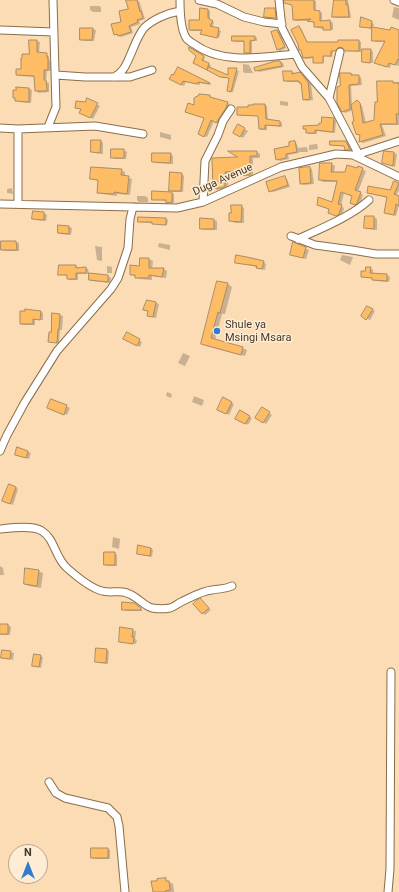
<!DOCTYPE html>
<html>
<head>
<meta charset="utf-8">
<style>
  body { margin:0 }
  #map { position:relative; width:399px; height:892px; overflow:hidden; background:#fcdcb4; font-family:Roboto,sans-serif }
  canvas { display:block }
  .north { position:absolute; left:8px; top:844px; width:40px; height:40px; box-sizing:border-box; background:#ffecd4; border:1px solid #b5a590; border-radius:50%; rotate:0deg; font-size:11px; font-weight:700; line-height:16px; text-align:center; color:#473a2a }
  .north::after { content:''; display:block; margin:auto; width:14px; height:18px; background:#317ccc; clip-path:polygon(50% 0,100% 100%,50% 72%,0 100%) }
</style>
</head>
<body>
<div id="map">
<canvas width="399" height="892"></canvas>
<div class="north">N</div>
</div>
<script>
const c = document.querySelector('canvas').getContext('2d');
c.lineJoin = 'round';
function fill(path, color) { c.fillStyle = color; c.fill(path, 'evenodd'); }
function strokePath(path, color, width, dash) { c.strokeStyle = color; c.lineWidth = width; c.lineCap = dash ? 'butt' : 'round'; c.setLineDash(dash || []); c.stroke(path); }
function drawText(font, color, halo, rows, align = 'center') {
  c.font = font + ' Roboto,sans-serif'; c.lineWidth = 3; c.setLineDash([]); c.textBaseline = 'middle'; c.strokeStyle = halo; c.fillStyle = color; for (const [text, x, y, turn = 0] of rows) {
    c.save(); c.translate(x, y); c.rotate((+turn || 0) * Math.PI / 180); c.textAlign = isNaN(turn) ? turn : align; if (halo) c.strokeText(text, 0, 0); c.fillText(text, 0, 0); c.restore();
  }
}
fill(new Path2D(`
  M 127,0 L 139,1 L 145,19 L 139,21 L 140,24 L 131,27 L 133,33 L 121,37 L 114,34 L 129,10 Z
  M 289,0 L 316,1 L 316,11 L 322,13 L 322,22 L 330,21 L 333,23 L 333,30 L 318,28 L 315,27 L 315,23 L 308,21 L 296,21 L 294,20 L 293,5 Z
  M 335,0 L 348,0 L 351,18 L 336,18 L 333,17 Z
  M 90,6 L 99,6 L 101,7 L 101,12 L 93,12 L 90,10 Z
  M 394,7 L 399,8 L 399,20 L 392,17 Z
  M 208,10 L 210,11 L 210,20 L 214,23 L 212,27 L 221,31 L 219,38 L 203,35 L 201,34 L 202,31 L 192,31 L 190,30 L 200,21 Z
  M 371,22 L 374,24 L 373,28 L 399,31 L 399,66 L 391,64 L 390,68 L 378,64 L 385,42 L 376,42 L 373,40 L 373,29 L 361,27 Z
  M 299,27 L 301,28 L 308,43 L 339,43 L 359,41 L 361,42 L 361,52 L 348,51 L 343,48 L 339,49 L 337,51 L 333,51 L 332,57 L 324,56 L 324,63 L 316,63 L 314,62 L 314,58 L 306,59 L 304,58 Z
  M 93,29 L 96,30 L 94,41 L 84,41 L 81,39 Z
  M 277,31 L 280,32 L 286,48 L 280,51 L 278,50 Z
  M 255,37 L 257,38 L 257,41 L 252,41 L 252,54 L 245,52 L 245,42 L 236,42 L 233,41 Z
  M 37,41 L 40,42 L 39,53 L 49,56 L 49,60 L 51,61 L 51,71 L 47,71 L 46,82 L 49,83 L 49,92 L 39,93 L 36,91 L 35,77 L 20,76 L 17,75 L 22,70 Z
  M 190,49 L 205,57 L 203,62 L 211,65 L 210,68 L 229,77 L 229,69 L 239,71 L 233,92 L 231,92 L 230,78 L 223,78 L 194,63 L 197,56 Z
  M 371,50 L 373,52 L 373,63 L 365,63 L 363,62 Z
  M 280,62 L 283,63 L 284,67 L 259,72 L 256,70 Z
  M 243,64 L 250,65 L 249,65 L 253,73 L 245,73 L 243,72 Z
  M 178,68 L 211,85 L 200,83 L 200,85 L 186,82 L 184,86 L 170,79 L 174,76 Z
  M 284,72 L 292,72 L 303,75 L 311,84 L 313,100 L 307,101 L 304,99 L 303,84 L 300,82 L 288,82 L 285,81 Z
  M 351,74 L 361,77 L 362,85 L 351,86 L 352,106 L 360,103 L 362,106 L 366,123 L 375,121 L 378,103 L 378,82 L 399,82 L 399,125 L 382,125 L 386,136 L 363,143 L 360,141 L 360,136 L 357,134 L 353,110 L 345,113 L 343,111 L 341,87 Z
  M 17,88 L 29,89 L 32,90 L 31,103 L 19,102 L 16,101 L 16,99 L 14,98 Z
  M 210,96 L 212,98 L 230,104 L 228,109 L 219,124 L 214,121 L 207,137 L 201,135 L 205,118 L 186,112 Z
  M 87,99 L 100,106 L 93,119 L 81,112 L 82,109 L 76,108 L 85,103 Z
  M 280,101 L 288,102 L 288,106 L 280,105 Z
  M 265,105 L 267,106 L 268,120 L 280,122 L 282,123 L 282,127 L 267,125 L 267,130 L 262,130 L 260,129 L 259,116 L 240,116 L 238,114 Z
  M 333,119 L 336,120 L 335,133 L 317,131 L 317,134 L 309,134 L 304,128 L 320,126 Z
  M 239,126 L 248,131 L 243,138 L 234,133 Z
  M 160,132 L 171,135 L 171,140 L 160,137 Z
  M 101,141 L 103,143 L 103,154 L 95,153 L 92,152 Z
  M 295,142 L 297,144 L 298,148 L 306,147 L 309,149 L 309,145 L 317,144 L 318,149 L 310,150 L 307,148 L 308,152 L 299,152 L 299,153 L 288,155 L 289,159 L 280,161 L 277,159 Z
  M 346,142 L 348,143 L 352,150 L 345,149 L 345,146 L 331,145 Z
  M 124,150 L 127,152 L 126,159 L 115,159 L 112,157 Z
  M 231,152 L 257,152 L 260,154 L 260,158 L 253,158 L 253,176 L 243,176 L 240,173 L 228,173 L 228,188 L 217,190 L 214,188 L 213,159 L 241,158 Z
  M 384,152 L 394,153 L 397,154 L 395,167 L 383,163 Z
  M 170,154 L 173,156 L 173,164 L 155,163 L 153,161 Z
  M 332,164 L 335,166 L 334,173 L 346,173 L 358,170 L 359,168 L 366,171 L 358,192 L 363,195 L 360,204 L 359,206 L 354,204 L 353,196 L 344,193 L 341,206 L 344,208 L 342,216 L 339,217 L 329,213 L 330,210 L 322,206 L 333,203 L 337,182 L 323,182 L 320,180 Z
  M 310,168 L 312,169 L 314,184 L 304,185 L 301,184 Z
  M 121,170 L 125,172 L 125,177 L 132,179 L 130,195 L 117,194 L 117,196 L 102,194 L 98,192 L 99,181 L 91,179 Z
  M 182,174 L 184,176 L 183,192 L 173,192 L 170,190 Z
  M 284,177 L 287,179 L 290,187 L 273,192 L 270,191 Z
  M 394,183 L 399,185 L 399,190 L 396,196 L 399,197 L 399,205 L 396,216 L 385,213 L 388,198 L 368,193 L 391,191 Z
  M 12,188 L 13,194 L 7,193 L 7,189 Z
  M 172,193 L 174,194 L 174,203 L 169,203 L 167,201 L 153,199 Z
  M 137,196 L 145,196 L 148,198 L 148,202 L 139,202 L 137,200 Z
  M 241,206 L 244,208 L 244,223 L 235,223 L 230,220 L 232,214 Z
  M 33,213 L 44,213 L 47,215 L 46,221 L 36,220 L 33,218 Z
  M 365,217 L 374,217 L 377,219 L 377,230 L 368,229 L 365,228 Z
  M 166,219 L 168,220 L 167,225 L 139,222 Z
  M 201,219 L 214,220 L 217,221 L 217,230 L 203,230 L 201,228 Z
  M 69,227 L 72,228 L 71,235 L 61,234 L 59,233 Z
  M 2,242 L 16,242 L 19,243 L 19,251 L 5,251 L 2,250 Z
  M 159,243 L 170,245 L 170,250 L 158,247 Z
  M 294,243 L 309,250 L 306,259 L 294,256 Z
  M 95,246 L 102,247 L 102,261 L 97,260 Z
  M 342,255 L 353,257 L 350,265 L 340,260 Z
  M 141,259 L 149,259 L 153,261 L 152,269 L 163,269 L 167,271 L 166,278 L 152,276 L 152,280 L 139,279 L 131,274 L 140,267 Z
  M 236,262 L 264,262 L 266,264 L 265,270 L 260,269 L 257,267 Z
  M 76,266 L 78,268 L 86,268 L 88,269 L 89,274 L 78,274 L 78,280 L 70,280 L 68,279 L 68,276 L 59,274 Z
  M 107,266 L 112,267 L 112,273 L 107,273 Z
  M 370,268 L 373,270 L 373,274 L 387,275 L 390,277 L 389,282 L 376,281 L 373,279 L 362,276 Z
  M 90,274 L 108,276 L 111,278 L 110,283 L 92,281 L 90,280 Z
  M 228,284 L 232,287 L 225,314 L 222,314 L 215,340 L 242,348 L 247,350 L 245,356 L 206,346 L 202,343 Z
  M 156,303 L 159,304 L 156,318 L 151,317 L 149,312 L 144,310 Z
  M 367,307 L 375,311 L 370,320 L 362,316 Z
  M 41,312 L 43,313 L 43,320 L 35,320 L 35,325 L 24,325 L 21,324 Z
  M 53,314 L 63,316 L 62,330 L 60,330 L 59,343 L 49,341 L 52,333 Z
  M 127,334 L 142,342 L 140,347 L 125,338 Z
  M 183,353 L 190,356 L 185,366 L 178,363 Z
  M 167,392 L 172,394 L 171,398 L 166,396 Z
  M 194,396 L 204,400 L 202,406 L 192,402 Z
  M 223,399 L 234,404 L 229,415 L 221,411 Z
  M 52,400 L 70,408 L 67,415 L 51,409 Z
  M 262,408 L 272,415 L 266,424 L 256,417 Z
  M 241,412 L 252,418 L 248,425 L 237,418 Z
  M 18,448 L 31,453 L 29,459 L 16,455 Z
  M 16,487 L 18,489 L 13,505 L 6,502 Z
  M 113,537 L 120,539 L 119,549 L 112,547 Z
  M 151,548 L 153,550 L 152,557 L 138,554 Z
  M 115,553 L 117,555 L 117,566 L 108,566 L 105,565 Z
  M 0,566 L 3,568 L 4,575 L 0,575 Z
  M 38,571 L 43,573 L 41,588 L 29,586 L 25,584 Z
  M 200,600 L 211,610 L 205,615 L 194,604 Z
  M 137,605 L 143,611 L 126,611 L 123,609 Z
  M 0,625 L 8,625 L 11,627 L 10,635 L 0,635 Z
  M 121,628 L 136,631 L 135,639 L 137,640 L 136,644 L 120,641 Z
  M 106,650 L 109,651 L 108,664 L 99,663 L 96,661 Z
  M 2,651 L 14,653 L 13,660 L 2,658 Z
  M 40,656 L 43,657 L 41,668 L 33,665 Z
  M 108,849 L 110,850 L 110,859 L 95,859 L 92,858 Z
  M 166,880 L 173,884 L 174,892 L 155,892 Z`), '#0003');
const building = new Path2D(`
  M 126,0 L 137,0 L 140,12 L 141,11 L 143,18 L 137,20 L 138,22 L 129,26 L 131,32 L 118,36 L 117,34 L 114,35 L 111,24 L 121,22 L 119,11 L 128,9 Z
  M 284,0 L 314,0 L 314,10 L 320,11 L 320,21 L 330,20 L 331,30 L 323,30 L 323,27 L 314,27 L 314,22 L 307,21 L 311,19 L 293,20 L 292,5 L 284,3 Z
  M 334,0 L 346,0 L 346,5 L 348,5 L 349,17 L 332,17 Z
  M 200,8 L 208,9 L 208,18 L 213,21 L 210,26 L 219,28 L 217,38 L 200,34 L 202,30 L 189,30 L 189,20 L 199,20 Z
  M 265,8 L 275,8 L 276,18 L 264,17 Z
  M 361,17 L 372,21 L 371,28 L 360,27 Z
  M 299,26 L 307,42 L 338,42 L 338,40 L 359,40 L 359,51 L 345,51 L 343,48 L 339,47 L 335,51 L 331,51 L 331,56 L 323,56 L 323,63 L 313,63 L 313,57 L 303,58 L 301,50 L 299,50 L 298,44 L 291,30 Z
  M 372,27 L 390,30 L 391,27 L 399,30 L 399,60 L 398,59 L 395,65 L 389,63 L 387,67 L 374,63 L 385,41 L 372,41 Z
  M 80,28 L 93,28 L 92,40 L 80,40 Z
  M 277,30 L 285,47 L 277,50 L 271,32 Z
  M 232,36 L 255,36 L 255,40 L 250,41 L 250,53 L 244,53 L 244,41 L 232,41 Z
  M 29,40 L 37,40 L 37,52 L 47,53 L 47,58 L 48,58 L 48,70 L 44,70 L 44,80 L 46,80 L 47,91 L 35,91 L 34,76 L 16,75 L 16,69 L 21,69 L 21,58 L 22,58 L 22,54 L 29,54 Z
  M 189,47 L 204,56 L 202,60 L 209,63 L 207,70 L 193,63 L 196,56 L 189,50 Z
  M 362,49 L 371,49 L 370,63 L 362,62 Z
  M 276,61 L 280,61 L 282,66 L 255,71 L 254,68 Z
  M 178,67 L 210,83 L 210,84 L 198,82 L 197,84 L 183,81 L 181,85 L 169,79 L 172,74 L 173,75 Z
  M 209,67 L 228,75 L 228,68 L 237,68 L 231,92 L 227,91 L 229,78 L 220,77 L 207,70 Z
  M 283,71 L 292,71 L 292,74 L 300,72 L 308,82 L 310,99 L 303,100 L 301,83 L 299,83 L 299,81 L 284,81 Z
  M 340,73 L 351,73 L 351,75 L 359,75 L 359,84 L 349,85 L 350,109 L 342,112 L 337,103 L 337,87 L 340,86 Z
  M 377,81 L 393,81 L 393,83 L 399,83 L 399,114 L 396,114 L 397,124 L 380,124 L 383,135 L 359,142 L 360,135 L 356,134 L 352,122 L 354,121 L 351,105 L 357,100 L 360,103 L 363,123 L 374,120 L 375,102 L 377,102 Z
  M 16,87 L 29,88 L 29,102 L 15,101 L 15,98 L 13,98 L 13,90 L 16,90 Z
  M 199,94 L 210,95 L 210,97 L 228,102 L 226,108 L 216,123 L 211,120 L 204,137 L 198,134 L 204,118 L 185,112 L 188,103 L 194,105 L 194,98 L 199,95 Z
  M 87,98 L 98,103 L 90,118 L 79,113 L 81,109 L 75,108 L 76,101 L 85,102 Z
  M 253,104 L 265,104 L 266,119 L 280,121 L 280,126 L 265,125 L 265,129 L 259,129 L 258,116 L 237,115 L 237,107 L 248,107 L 248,105 L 253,105 Z
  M 322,117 L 334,118 L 333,132 L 315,130 L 315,133 L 306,133 L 306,129 L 303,129 L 303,126 L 319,125 L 319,123 L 321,123 Z
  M 238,124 L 245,128 L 240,137 L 233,133 Z
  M 91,140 L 101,140 L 100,153 L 91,152 Z
  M 295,141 L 297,152 L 286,154 L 286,158 L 276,160 L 274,149 L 289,146 L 289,142 Z
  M 330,141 L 346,141 L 350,150 L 345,150 L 344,146 L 330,145 Z
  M 111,149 L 124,149 L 124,158 L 111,158 Z
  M 228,151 L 257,151 L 257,156 L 250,156 L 250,175 L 239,175 L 239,171 L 225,172 L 225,186 L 222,188 L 213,188 L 212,158 L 237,157 Z
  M 384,151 L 394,152 L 393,166 L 382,163 Z
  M 152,153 L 171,153 L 170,163 L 152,162 Z
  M 320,163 L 332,163 L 331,172 L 345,172 L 347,165 L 357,168 L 358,166 L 363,168 L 355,190 L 361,192 L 357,203 L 355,205 L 350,203 L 352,196 L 341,192 L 338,204 L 342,205 L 339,214 L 336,216 L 328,213 L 329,209 L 317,205 L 318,197 L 332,202 L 337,181 L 319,180 Z
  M 91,167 L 122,169 L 121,175 L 129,176 L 127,194 L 114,192 L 114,194 L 97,193 L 98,180 L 90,179 Z
  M 310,167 L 311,183 L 300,184 L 299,168 Z
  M 170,172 L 182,173 L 181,191 L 169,191 Z
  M 285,176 L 288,185 L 269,192 L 266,182 Z
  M 394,181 L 399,183 L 394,194 L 399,196 L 399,206 L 396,204 L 394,215 L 384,213 L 387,197 L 367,193 L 368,186 L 390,190 Z
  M 152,191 L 172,192 L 172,202 L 166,203 L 166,200 L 152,200 Z
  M 231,205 L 242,205 L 241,222 L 229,221 L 229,213 L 231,213 Z
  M 33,211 L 44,212 L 44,220 L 32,219 Z
  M 365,216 L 374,216 L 374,229 L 364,228 Z
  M 138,217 L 166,218 L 166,225 L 152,224 L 152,222 L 138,222 Z
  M 200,218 L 214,219 L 214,229 L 200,229 Z
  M 58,225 L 69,226 L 69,234 L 58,233 Z
  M 1,241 L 16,241 L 17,250 L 1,250 Z
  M 293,242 L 306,247 L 303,258 L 290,255 Z
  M 236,255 L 247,257 L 264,261 L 262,269 L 256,268 L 257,266 L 235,263 Z
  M 140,258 L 149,258 L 149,268 L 164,268 L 162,277 L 149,275 L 149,278 L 135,278 L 135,275 L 130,275 L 130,265 L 139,266 Z
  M 59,265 L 76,265 L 76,268 L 86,267 L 86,273 L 76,273 L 76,279 L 67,279 L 67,275 L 58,275 Z
  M 366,267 L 371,267 L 370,273 L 387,274 L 387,281 L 372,280 L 372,278 L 361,277 L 361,271 L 365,271 Z
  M 89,273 L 108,275 L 108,282 L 89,280 Z
  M 217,281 L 228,283 L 220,313 L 218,312 L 211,338 L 243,347 L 241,355 L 201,344 Z
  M 147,300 L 156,302 L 153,317 L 147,316 L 148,311 L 143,310 Z
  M 367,306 L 373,309 L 366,320 L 361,316 Z
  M 25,309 L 41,311 L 40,320 L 33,319 L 33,324 L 20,324 L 20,311 L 25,311 Z
  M 52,313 L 60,314 L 59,329 L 58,329 L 57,343 L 48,342 L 49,332 L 51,332 Z
  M 127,332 L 140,339 L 137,346 L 123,339 Z
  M 223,397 L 232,402 L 226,414 L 217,410 Z
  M 51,399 L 67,405 L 64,415 L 47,408 Z
  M 262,407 L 270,412 L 263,423 L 255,418 Z
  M 240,410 L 250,416 L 245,424 L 235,419 Z
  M 17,447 L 28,451 L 26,458 L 15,455 Z
  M 9,484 L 16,487 L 10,504 L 2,501 Z
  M 138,545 L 151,548 L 150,556 L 137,554 Z
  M 104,552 L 115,552 L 115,565 L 104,565 Z
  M 25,568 L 39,570 L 37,586 L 24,584 Z
  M 200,598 L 209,608 L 202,614 L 193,604 Z
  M 122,602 L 134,603 L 141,608 L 141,610 L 122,610 Z
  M 0,624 L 8,624 L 8,634 L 0,634 Z
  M 120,627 L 133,629 L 132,637 L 134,637 L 133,644 L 119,642 Z
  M 96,648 L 107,649 L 106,663 L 95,662 Z
  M 2,650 L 11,651 L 10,659 L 1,658 Z
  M 34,654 L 41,655 L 39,667 L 32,666 Z
  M 91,848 L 108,848 L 108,858 L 91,858 Z
  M 166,878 L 166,881 L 169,881 L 170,890 L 165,891 L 165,892 L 153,892 L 151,881 L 157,881 L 157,879 Z`);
fill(building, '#febd64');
strokePath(building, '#a98c66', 1);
const street = new Path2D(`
  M 180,0 C 180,10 180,30 187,39 C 189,41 192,43 194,44 C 222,65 263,57 295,54
  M 199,0 L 217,4 L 244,17 L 264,22 L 282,24
  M 279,0 L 282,28 L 302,67 L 329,98 L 359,155
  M 394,0 L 399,2
  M 0,30 L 54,32
  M 56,75 L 85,77 L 130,77 L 152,70
  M 114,77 C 123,73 126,65 130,56 C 134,47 138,35 144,28 C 153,19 168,13 180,11
  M 329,98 L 340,52
  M 48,127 L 56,107 L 53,0
  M 0,128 L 18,129 L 95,126 L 143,134
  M 18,129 L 18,204
  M 356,155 L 399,141
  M 203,202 L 205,161 L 218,135 L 223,121 L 231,109
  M 0,204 L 177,208 L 203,202 L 281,167 L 336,154 L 353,155 L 399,177
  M 291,236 L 315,245 L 352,250 L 376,254 L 399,254
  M 298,239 C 320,229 352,216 369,200
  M 0,451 L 7,435 L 25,402 L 57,351 L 111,289 L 118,278 L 128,248 L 130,219 L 133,207
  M 0,529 C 10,528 33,525 42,531 C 55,539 55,558 67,568 C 76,576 90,588 102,591 C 109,593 116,591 123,592 C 136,594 142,605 152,608 C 158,609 165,609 170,608 C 174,607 177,604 181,602 C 190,598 201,591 212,590 C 220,588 223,590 232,586
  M 49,782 L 56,793 L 65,798 L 108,808 L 117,817 L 119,826 L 125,892
  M 388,892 L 390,869 L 391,672`);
strokePath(street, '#8a6e4a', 9);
strokePath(street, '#fff', 7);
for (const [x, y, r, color] of [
  [217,331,4,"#317ccc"]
]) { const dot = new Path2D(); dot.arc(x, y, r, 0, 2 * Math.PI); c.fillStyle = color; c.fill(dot); strokePath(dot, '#ffecd4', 1.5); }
drawText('11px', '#473a2a', '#ffecd4', [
  ["Duga Avenue",223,180,-24]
]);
drawText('11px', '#473a2a', '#ffecd4', [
  ["Shule ya",225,325],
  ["Msingi Msara",225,338]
], 'left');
</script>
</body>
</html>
